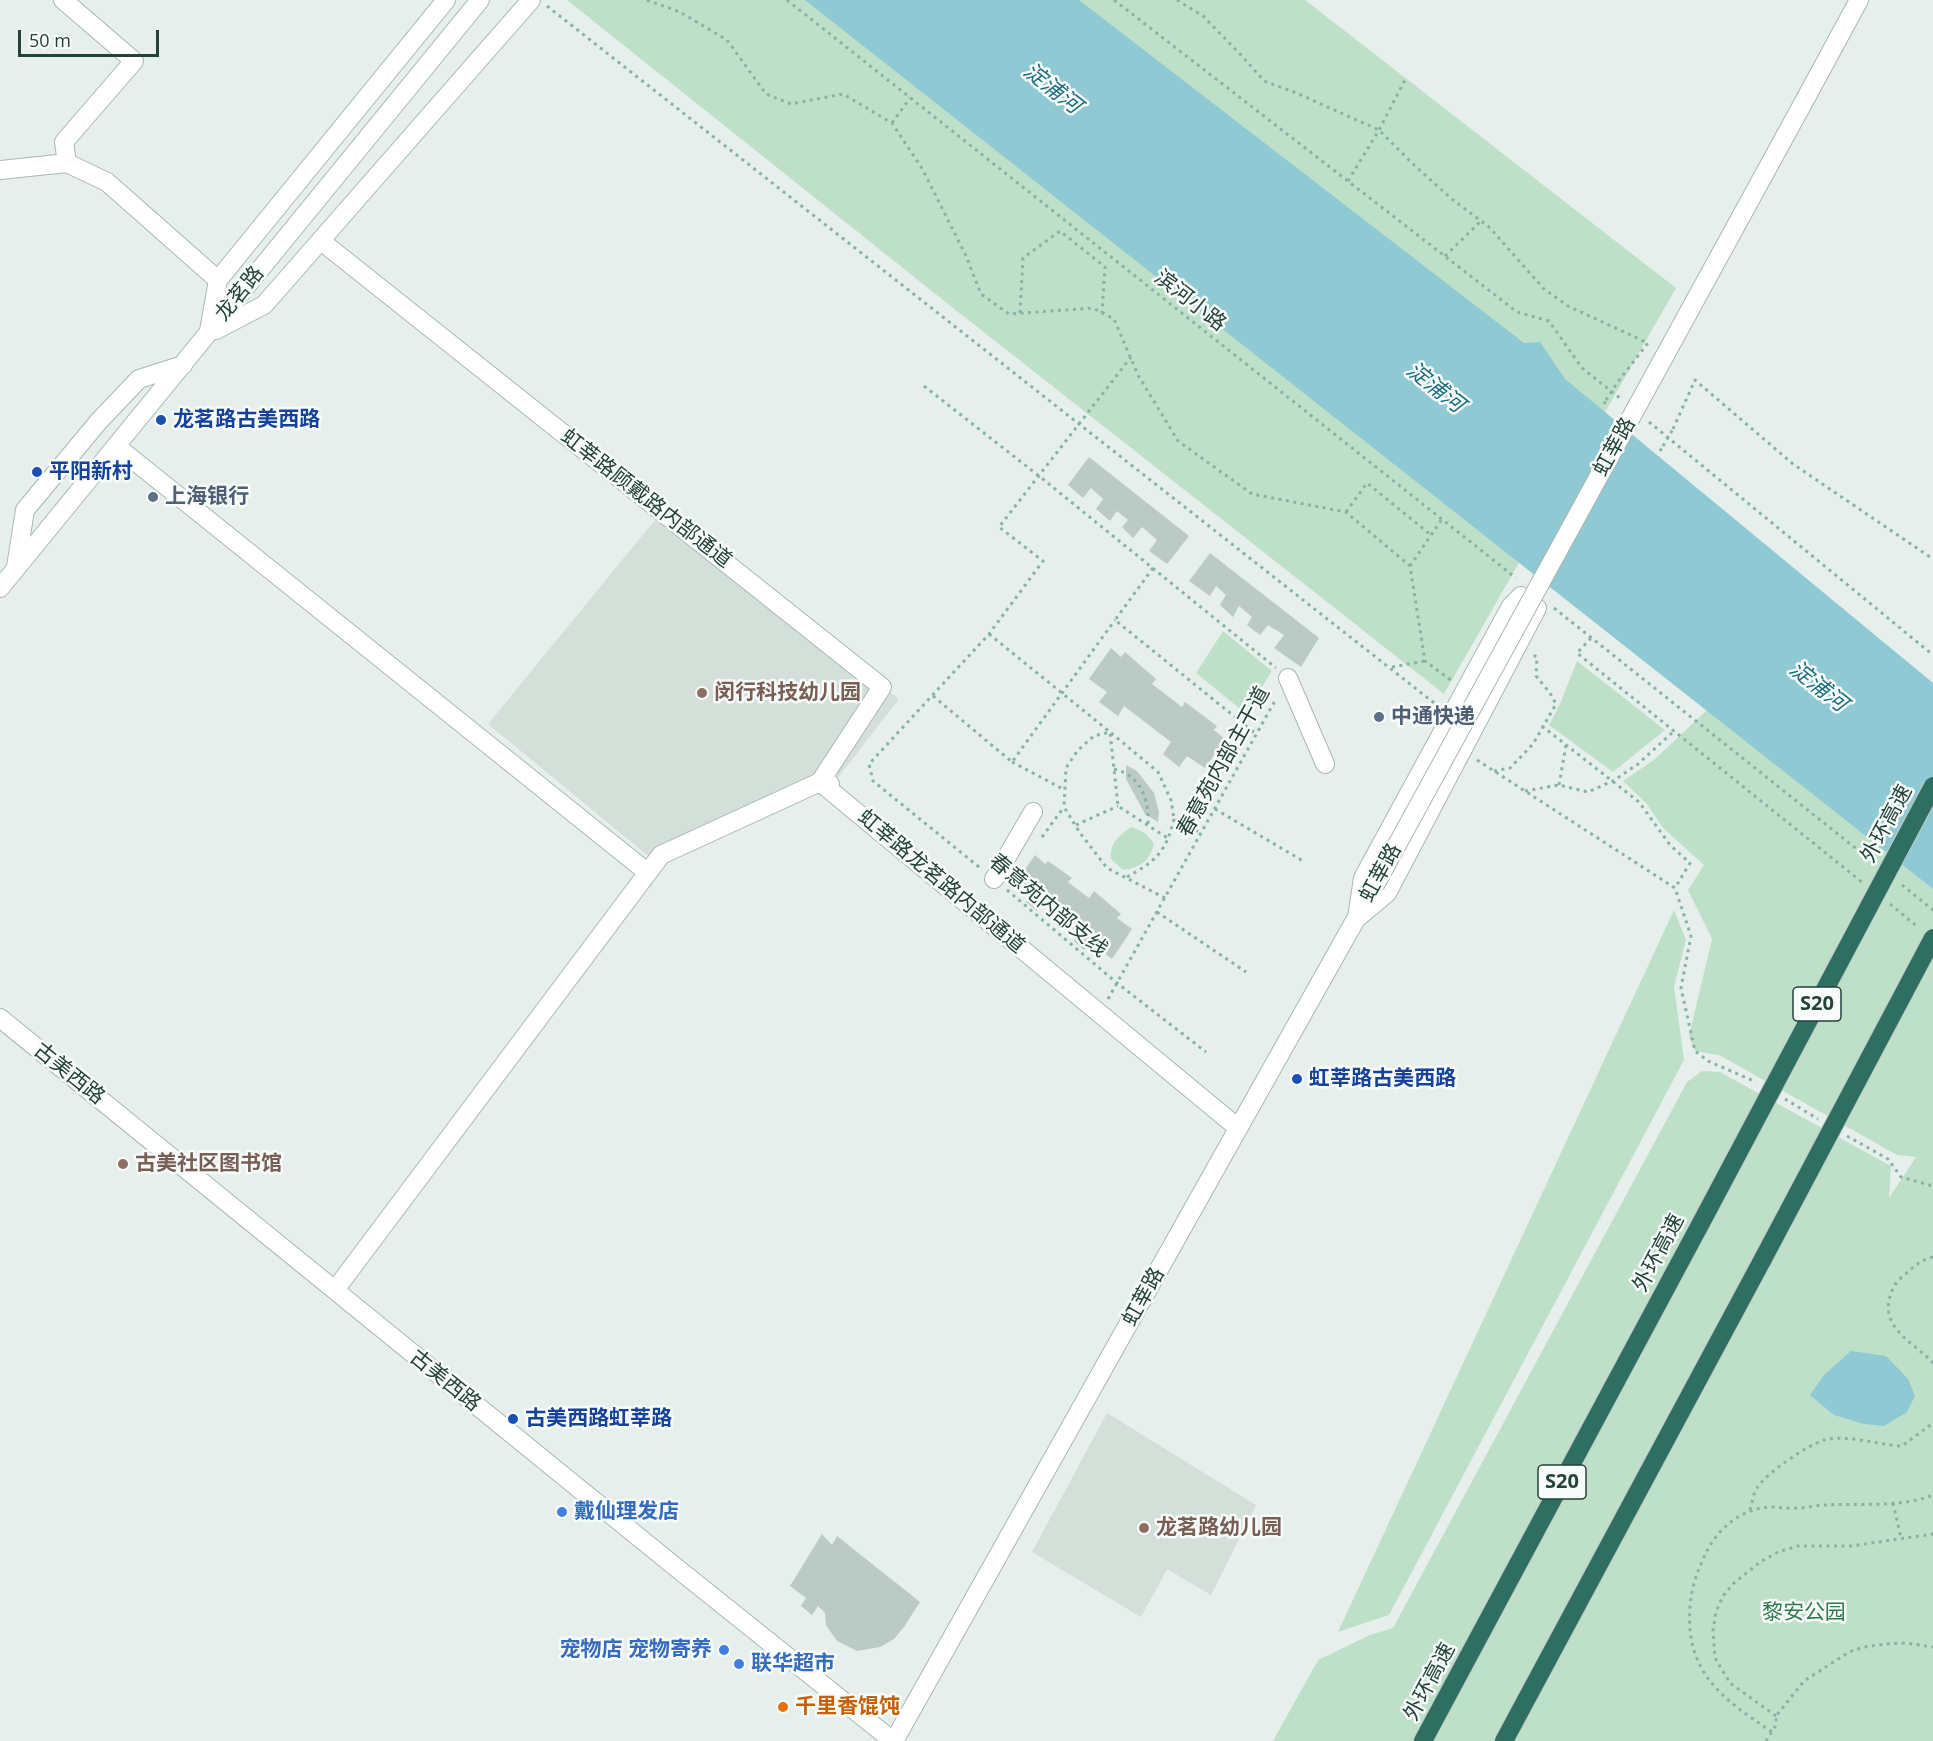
<!DOCTYPE html>
<html>
<head>
<meta charset="utf-8">
<style>
  body { margin:0 }
  #map { position:relative; width:1933px; height:1741px; overflow:hidden; background:#e6efeb; font-family:"Open Sans",sans-serif }
  canvas { display:block }
  .scale { position:absolute; left:18px; top:30px; width:141px; height:27px; box-sizing:border-box; border:3px solid #24423a; border-top:0; padding-left:8px; font-size:18px; line-height:21px; white-space:nowrap; color:#24423a; -webkit-text-stroke:4px #f7fbf9; paint-order:stroke }
</style>
</head>
<body>
<div id="map">
<canvas width="1933" height="1741"></canvas>
<div class="scale">50 m</div>
</div>
<script>
const c = document.querySelector('canvas').getContext('2d');
c.lineJoin = 'round';
function fill(path, color) { c.fillStyle = color; c.fill(path, 'evenodd'); }
function strokePath(path, color, width, dash) { c.strokeStyle = color; c.lineWidth = width; c.lineCap = dash ? 'butt' : 'round'; c.setLineDash(dash || []); c.stroke(path); }
function drawText(font, color, halo, rows, align = 'center') {
  c.font = font + ' "Open Sans","Noto Sans SC",sans-serif'; c.lineWidth = 5; c.setLineDash([]); c.textBaseline = 'middle'; c.strokeStyle = halo; c.fillStyle = color; for (const [text, x, y, turn = 0] of rows) {
    c.save(); c.translate(x, y); c.rotate((+turn || 0) * Math.PI / 180); c.textAlign = isNaN(turn) ? turn : align; if (halo) c.strokeText(text, 0, 0); c.fillText(text, 0, 0); c.restore();
  }
}
fill(new Path2D(`
  M 659,515 L 899,699 L 830,788 L 658,864 L 488,724 Z
  M 1107,1413 L 1256,1505 L 1211,1595 L 1167,1569 L 1141,1617 L 1032,1552 Z`), '#d4dfda');
fill(new Path2D(`
  M 567,0 L 1305,0 L 1676,288 L 1444,694 L 948,304 Z
  M 1223,631 L 1272,671 L 1245,713 L 1196,673 Z
  M 1577,661 L 1665,730 L 1613,772 L 1549,725 L 1560,704 Z
  M 1707,710 L 1933,889 L 1933,1741 L 1273,1741 L 1318,1660 L 1370,1635 L 1393,1628 L 1687,1082 L 1702,1071 L 1720,1072 L 1891,1166 L 1889,1198 L 1916,1157 L 1897,1155 L 1719,1055 L 1695,1051 L 1689,1036 L 1712,939 L 1688,890 L 1704,865 L 1663,828 L 1647,804 L 1623,781 L 1655,759 Z
  M 1132,827 L 1145,833 L 1154,843 C 1151,860 1140,868 1123,870 L 1111,859 C 1109,843 1120,834 1132,827 Z
  M 1674,910 L 1686,940 L 1674,986 L 1684,1060 L 1389,1615 L 1338,1632 Z`), '#bfe0c8');
fill(new Path2D(`
  M 805,0 L 1079,0 L 1524,343 L 1540,342 L 1565,379 L 1933,683 L 1933,889 Z
  M 1851,1351 L 1886,1356 L 1908,1379 L 1915,1396 L 1907,1412 L 1884,1426 L 1864,1424 L 1834,1415 L 1810,1395 L 1824,1375 Z`), '#8ec9d4');
fill(new Path2D(`
  M 1089,457 L 1189,536 L 1167,564 L 1149,551 L 1157,540 L 1142,527 L 1133,538 L 1122,527 L 1128,520 L 1117,511 L 1110,521 L 1096,509 L 1103,499 L 1091,488 L 1083,498 L 1068,485 Z
  M 1210,553 L 1319,638 L 1301,667 L 1274,648 L 1284,635 L 1268,625 L 1260,635 L 1247,625 L 1252,617 L 1239,606 L 1233,617 L 1220,605 L 1226,595 L 1216,586 L 1210,596 L 1189,581 Z
  M 1111,648 L 1121,657 L 1125,652 L 1156,679 L 1152,684 L 1182,707 L 1185,702 L 1217,726 L 1214,730 L 1225,739 L 1205,768 L 1187,756 L 1179,767 L 1163,754 L 1171,742 L 1124,706 L 1118,716 L 1099,702 L 1107,692 L 1089,679 Z
  M 1126,765 L 1137,771 L 1154,793 L 1159,812 L 1158,822 L 1145,814 L 1126,779 Z
  M 1035,855 L 1045,864 L 1048,861 L 1072,878 L 1068,882 L 1089,898 L 1094,891 L 1121,914 L 1117,918 L 1132,929 L 1112,959 L 1090,942 L 1084,950 L 1074,941 L 1078,933 L 1043,903 L 1037,911 L 1026,902 L 1032,894 L 1017,881 Z
  M 822,1534 L 832,1545 L 837,1536 L 920,1602 L 904,1627 L 894,1639 L 880,1647 L 857,1651 L 837,1641 L 826,1625 L 825,1613 L 818,1606 L 812,1615 L 801,1606 L 806,1598 L 790,1586 Z`), '#bbcac4');
const minor = new Path2D(`
  M 63,0 L 134,61 L 64,142 L 67,163
  M 1807,96 L 1859,0
  M 0,170 L 67,163 L 107,182 L 218,280
  M 321,241 L 882,687 L 820,782 L 830,784
  M 216,330 L 264,305 L 531,0
  M 209,331 L 218,280 L 446,0
  M 116,446 L 647,872
  M 16,567 L 25,510 L 99,421 L 139,379 L 183,365
  M 0,588 L 480,0
  M 1521,596 L 1537,608 L 1387,893 L 1357,918 L 1363,878 L 1511,606 Z
  M 1288,678 L 1325,764
  M 994,879 L 1033,812
  M 0,1018 L 673,1565 L 893,1741
  M 335,1290 L 661,855 L 820,782 L 1238,1128
  M 894,1741 L 1375,885`);
const highway = new Path2D(`
  M 1423,1741 L 1701,1223
  M 1504,1741 L 1764,1257`);
strokePath(minor, '#a8b8b2', 20);
strokePath(highway, '#c2cac8', 20);
strokePath(new Path2D(`
  M 647,0 L 680,12 L 727,40 L 766,94 L 791,104 L 843,94 L 892,123 L 923,170 L 966,256 L 981,294 L 1009,314 L 1093,308 L 1114,319 L 1138,375 L 1178,441 L 1252,494 L 1346,512 L 1410,566 L 1425,661 L 1452,681
  M 787,0 L 1516,578
  M 1114,0 L 1517,312 L 1549,321 L 1582,368 L 1621,399
  M 1177,0 L 1203,16 L 1242,56 L 1264,81 L 1294,92 L 1379,130 L 1414,165 L 1453,200 L 1489,227 L 1544,289 L 1568,306 L 1648,343 L 1617,383
  M 547,6 L 1438,706
  M 892,123 L 910,98
  M 1348,181 L 1379,130 L 1406,78
  M 1445,256 L 1481,221
  M 1020,313 L 1023,258 L 1060,231 L 1105,267 L 1102,313
  M 924,386 L 1039,476 L 1276,668
  M 1604,404 L 1606,400
  M 1649,422 L 1933,655
  M 1673,429 L 1695,380 L 1793,464 L 1933,559
  M 1660,451 L 1663,446
  M 1346,512 L 1367,483 L 1431,535
  M 1410,566 L 1442,519
  M 1153,568 L 1115,620 L 1256,734
  M 1554,608 L 1873,862
  M 989,634 L 1110,732 L 1118,806 L 1169,839
  M 1591,638 L 1577,653 L 1863,883
  M 1392,667 L 1425,661
  M 933,696 L 1012,762 L 1115,620
  M 1542,726 L 1639,802 L 1670,845 L 1690,863 L 1675,888
  M 1477,760 L 1675,888 L 1691,936 L 1681,988 L 1695,1051 L 1708,1061 L 1756,1082
  M 1012,762 L 1063,789
  M 1114,769 C 1142,776 1149,800 1148,826
  M 1494,771 L 1510,768 L 1533,744 L 1556,704 L 1550,693 L 1536,676 L 1537,657 L 1533,655
  M 1559,785 L 1566,745
  M 1525,791 L 1559,785 L 1588,792 L 1613,781 L 1638,764 L 1674,731
  M 1215,809 L 1303,861
  M 1076,825 L 1118,806
  M 1042,837 L 1064,807
  M 979,867 L 873,781 L 869,764 L 989,634 L 1043,561 L 999,527 L 1131,357
  M 1127,877 C 1156,861 1166,852 1174,819
  M 1902,885 L 1933,910
  M 1007,890 L 1117,983 L 1206,1052
  M 1165,898 L 1107,868 L 1080,833 L 1064,807 L 1066,768 L 1078,750 L 1094,736 L 1110,732 L 1158,772 L 1171,800 L 1174,819 L 1201,833
  M 1890,904 L 1919,928
  M 1157,912 L 1246,972
  M 1108,999 L 1276,699
  M 1785,1099 L 1818,1119
  M 1847,1136 L 1888,1159 L 1901,1177 L 1933,1186
  M 1933,1257 C 1919,1260 1913,1268 1902,1277 C 1894,1284 1891,1291 1889,1301 C 1883,1330 1917,1345 1933,1363
  M 1893,1503 L 1901,1538
  M 1750,1510 C 1752,1503 1753,1494 1757,1488 C 1766,1473 1808,1445 1824,1440 C 1846,1434 1879,1445 1902,1446 L 1933,1423
  M 1776,1716 L 1730,1683 L 1715,1658 L 1713,1630 L 1716,1612 L 1723,1596 L 1734,1583 L 1760,1562 L 1778,1552 L 1798,1546 L 1851,1546 L 1933,1534
  M 1772,1732 C 1723,1699 1685,1673 1690,1607 C 1691,1589 1697,1572 1705,1555 C 1717,1529 1741,1508 1771,1507 C 1780,1507 1789,1509 1798,1508 C 1807,1508 1816,1505 1825,1505 C 1860,1503 1900,1508 1933,1495
  M 1766,1741 L 1776,1725 L 1776,1716 L 1804,1681 L 1849,1652 L 1864,1647 L 1886,1644 L 1906,1643 L 1933,1647`), '#86b3a5', 3, [3, 4.5]);
strokePath(minor, '#fff', 18);
strokePath(highway, '#2f6f62', 18);
const minorBridge = new Path2D(`
  M 1375,885 L 1807,96`);
const highwayBridge = new Path2D(`
  M 1701,1223 L 1933,786
  M 1764,1257 L 1933,938`);
strokePath(minorBridge, '#a8b8b2', 20, []);
strokePath(highwayBridge, '#c2cac8', 20, []);
strokePath(new Path2D(`
  M 1606,400 L 1617,383
  M 1663,446 L 1673,429`), '#86b3a5', 3, [3, 4.5]);
strokePath(minorBridge, '#fff', 18);
strokePath(highwayBridge, '#2f6f62', 18);
for (const [x, y, r, color] of [
  [161,420,6,"#1a4fb4"],
  [37,472,6,"#1a4fb4"],
  [153,497,6,"#5c6f8a"],
  [702,693,6,"#8d6e63"],
  [1379,717,6,"#5c6f8a"],
  [1297,1079,6,"#1a4fb4"],
  [123,1164,6,"#8d6e63"],
  [513,1419,6,"#1a4fb4"],
  [562,1512,6,"#3f7fe0"],
  [1144,1528,6,"#8d6e63"],
  [724,1650,6,"#3f7fe0"],
  [739,1664,6,"#3f7fe0"],
  [783,1707,6,"#e8710a"]
]) { const dot = new Path2D(); dot.arc(x, y, r, 0, 2 * Math.PI); c.fillStyle = color; c.fill(dot); strokePath(dot, '#f7fbf9', 2); }
for (const [x, y, w] of [
  [1817,1004,48],
  [1562,1482,48]
]) { const box = new Path2D(); box.roundRect(x - w / 2, y - 17, w, 34, 4.5); c.fillStyle = '#f7fbf9'; c.fill(box); strokePath(box, '#24423a', 1.5); }
drawText('bold 20px', '#24423a', null, [
  ["S20",1817,1004],
  ["S20",1562,1482]
]);
drawText('21px', '#24423a', '#f7fbf9', [
  ["龙茗路",240,294,-51],
  ["滨河小路",1190,301,38],
  ["虹莘路",1615,447,-61],
  ["虹莘路顾戴路内部通道",646,499,38],
  ["春意苑内部主干道",1224,762,-61],
  ["外环高速",1887,824,-62],
  ["虹莘路",1381,873,-61],
  ["虹莘路龙茗路内部通道",941,882,40],
  ["春意苑内部支线",1048,906,40],
  ["古美西路",69,1074,39],
  ["外环高速",1659,1253,-62],
  ["虹莘路",1144,1297,-61],
  ["古美西路",445,1381,39],
  ["外环高速",1430,1682,-62]
]);
drawText('bold 21px', '#164399', '#f7fbf9', [
  ["龙茗路古美西路",173,420],
  ["平阳新村",49,472],
  ["虹莘路古美西路",1309,1079],
  ["古美西路虹莘路",525,1419]
], 'left');
drawText('bold 21px', '#4e5e75', '#f7fbf9', [
  ["上海银行",165,497],
  ["中通快递",1391,717]
], 'left');
drawText('bold 21px', '#785e54', '#f7fbf9', [
  ["闵行科技幼儿园",714,693],
  ["古美社区图书馆",135,1164],
  ["龙茗路幼儿园",1156,1528]
], 'left');
drawText('bold 21px', '#366cbe', '#f7fbf9', [
  ["戴仙理发店",574,1512],
  ["宠物店 宠物寄养",712,1650,"right"],
  ["联华超市",751,1664]
], 'left');
drawText('21px', '#2d7a4b', '#f7fbf9', [
  ["黎安公园",1804,1613]
]);
drawText('bold 21px', '#c56008', '#f7fbf9', [
  ["千里香馄饨",795,1707]
], 'left');
drawText('italic 22px', '#1c6f80', '#f7fbf9', [
  ["淀浦河",1052,89,38],
  ["淀浦河",1435,388,38],
  ["淀浦河",1818,687,38]
]);
</script>
</body>
</html>
